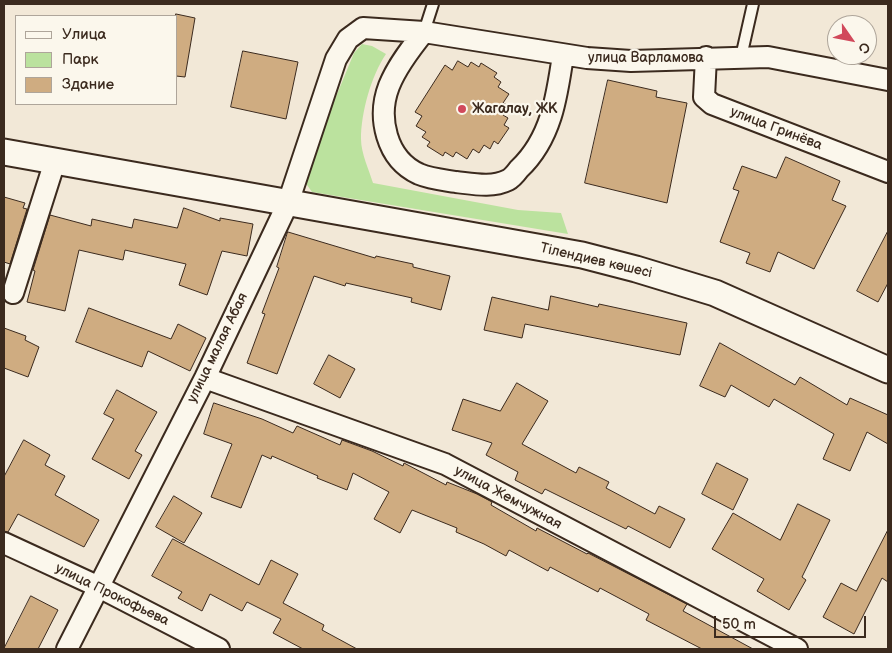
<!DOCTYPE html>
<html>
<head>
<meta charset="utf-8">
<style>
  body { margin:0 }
  #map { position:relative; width:892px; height:653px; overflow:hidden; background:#f2e8d7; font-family:"Balsamiq Sans",sans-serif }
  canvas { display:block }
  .frame { position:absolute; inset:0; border:5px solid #3b2a1e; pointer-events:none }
  .legend { position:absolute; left:15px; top:15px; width:162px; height:90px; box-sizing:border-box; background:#fbf7ec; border:1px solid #aea59a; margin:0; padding:6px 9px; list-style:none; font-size:15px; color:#3b2a1e }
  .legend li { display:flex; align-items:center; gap:10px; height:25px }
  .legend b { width:25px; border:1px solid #aea59a }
  .north { position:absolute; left:827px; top:15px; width:50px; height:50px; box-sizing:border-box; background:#fbf7ec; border:1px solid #aea59a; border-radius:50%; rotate:123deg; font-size:14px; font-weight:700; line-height:20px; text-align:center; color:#3b2a1e }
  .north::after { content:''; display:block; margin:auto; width:18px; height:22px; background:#d1495b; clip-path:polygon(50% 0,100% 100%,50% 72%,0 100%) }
  .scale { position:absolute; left:714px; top:616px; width:152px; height:22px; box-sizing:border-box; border:2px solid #3b2a1e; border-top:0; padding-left:6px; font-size:15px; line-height:18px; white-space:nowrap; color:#3b2a1e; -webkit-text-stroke:4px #fbf7ec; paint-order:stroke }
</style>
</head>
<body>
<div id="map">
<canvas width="892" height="653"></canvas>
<div class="frame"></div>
<ul class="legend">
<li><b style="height:6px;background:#fbf7ec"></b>Улица</li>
<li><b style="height:14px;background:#bbe29e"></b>Парк</li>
<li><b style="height:14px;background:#cfac81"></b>Здание</li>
</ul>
<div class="north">С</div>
<div class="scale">50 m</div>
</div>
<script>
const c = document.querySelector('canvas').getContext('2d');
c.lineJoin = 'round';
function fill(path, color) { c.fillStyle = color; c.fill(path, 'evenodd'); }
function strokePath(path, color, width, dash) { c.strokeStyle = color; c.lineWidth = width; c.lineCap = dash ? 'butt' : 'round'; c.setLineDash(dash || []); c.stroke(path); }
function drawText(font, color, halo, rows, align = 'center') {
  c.font = font + ' "Balsamiq Sans",sans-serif'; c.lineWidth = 4.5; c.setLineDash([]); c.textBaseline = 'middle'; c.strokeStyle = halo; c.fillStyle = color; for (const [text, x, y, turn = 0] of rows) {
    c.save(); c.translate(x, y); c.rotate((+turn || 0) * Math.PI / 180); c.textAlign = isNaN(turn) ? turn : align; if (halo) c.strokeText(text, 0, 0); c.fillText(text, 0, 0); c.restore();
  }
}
fill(new Path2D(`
  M 362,44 L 372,46 L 386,54 C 371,76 361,113 361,139 C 361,153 369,170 373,183 L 518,210 L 561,213 L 568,234 L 312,192 L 305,182 L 304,174 L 354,53 Z`), '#bbe29e');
const building = new Path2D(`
  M 176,14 L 195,18 L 185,77 L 176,76 Z
  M 243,51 L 298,62 L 286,119 L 231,107 Z
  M 458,61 L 468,67 L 471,62 L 479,67 L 481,63 L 497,73 L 494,77 L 501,82 L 498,87 L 509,94 L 503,103 L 509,106 L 503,115 L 508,118 L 504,125 L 509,128 L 498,144 L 494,141 L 490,149 L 484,145 L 479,153 L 473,149 L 467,159 L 456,152 L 453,157 L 445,152 L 443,156 L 427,146 L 430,142 L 422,137 L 426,132 L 416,126 L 422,116 L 415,112 L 445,65 L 452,70 Z
  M 608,80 L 657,91 L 656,97 L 687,103 L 667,203 L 585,183 Z
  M 786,157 L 840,181 L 832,200 L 846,206 L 814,269 L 778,252 L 770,272 L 746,263 L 750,253 L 720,242 L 739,191 L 733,189 L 742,166 L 776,178 Z
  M 4,197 L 25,203 L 23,208 L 27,209 L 10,264 L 4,262 Z
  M 184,208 L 220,221 L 220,218 L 253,224 L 247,256 L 222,251 L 207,295 L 179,285 L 186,264 L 125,250 L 123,260 L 79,250 L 65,311 L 27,302 L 35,271 L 33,270 L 50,215 L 91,226 L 92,219 L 132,228 L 134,219 L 177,228 Z
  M 888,231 L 888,283 L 878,302 L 857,291 Z
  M 288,232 L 375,258 L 376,256 L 413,264 L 413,267 L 450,276 L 441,310 L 411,302 L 412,298 L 346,283 L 345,286 L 314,276 L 277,374 L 247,363 L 265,314 L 262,313 L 279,268 L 277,267 Z
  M 551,296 L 598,307 L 599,304 L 687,323 L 680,355 L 525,324 L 522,338 L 484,330 L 492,297 L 548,310 Z
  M 89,308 L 171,339 L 178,324 L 206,338 L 190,371 L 148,351 L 142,367 L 76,342 Z
  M 4,328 L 26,336 L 25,340 L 39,347 L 28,377 L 4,368 Z
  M 720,343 L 795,385 L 800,377 L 847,405 L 850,398 L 888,415 L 888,444 L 867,432 L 850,471 L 823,459 L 834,434 L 774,399 L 769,407 L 731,385 L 725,397 L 700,386 Z
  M 329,355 L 355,369 L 340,398 L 314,384 Z
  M 517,383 L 548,401 L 522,444 L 576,473 L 579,467 L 609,482 L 606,488 L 655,514 L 659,506 L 685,519 L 670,548 L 628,526 L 626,529 L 545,489 L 542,494 L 515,480 L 518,472 L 486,455 L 492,443 L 452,430 L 463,399 L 500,411 Z
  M 117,390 L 157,412 L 135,451 L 142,455 L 129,479 L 92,459 L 114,419 L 104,414 Z
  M 214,403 L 262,419 L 293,433 L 297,426 L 340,445 L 342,440 L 372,451 L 403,466 L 404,463 L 446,485 L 447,482 L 477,494 L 492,502 L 491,505 L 536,531 L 537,528 L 587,554 L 588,553 L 687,604 L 683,611 L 753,649 L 702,649 L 646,620 L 649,614 L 600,588 L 598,592 L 550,567 L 548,571 L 509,550 L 506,556 L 484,544 L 456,532 L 457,528 L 412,510 L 400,533 L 374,519 L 389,492 L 353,473 L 347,490 L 317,478 L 318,476 L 272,456 L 271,459 L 262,455 L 241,508 L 211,497 L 232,444 L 204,434 Z
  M 24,440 L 50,455 L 45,465 L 65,476 L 55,495 L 99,520 L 84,547 L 18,514 L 8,532 L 4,531 L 4,477 Z
  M 717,463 L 748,479 L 733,510 L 702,494 Z
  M 174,496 L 202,513 L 184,543 L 156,527 Z
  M 798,504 L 830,520 L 802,577 L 806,580 L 789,610 L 757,591 L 764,579 L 712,549 L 733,513 L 780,540 Z
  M 888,530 L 888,582 L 882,578 L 854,634 L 823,617 L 841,583 L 856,591 Z
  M 173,539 L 259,585 L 271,560 L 298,574 L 283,603 L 324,625 L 322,630 L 357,649 L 303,649 L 273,633 L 281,619 L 247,602 L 242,611 L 210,594 L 202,611 L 178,598 L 182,592 L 152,576 Z
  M 31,596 L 58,610 L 38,649 L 4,649 Z`);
fill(building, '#cfac81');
strokePath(building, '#3b2a1e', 1);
const service = new Path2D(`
  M 424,32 L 433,4
  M 741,57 L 753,4`);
const minor = new Path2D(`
  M 424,32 C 411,48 397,66 389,86 C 377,117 386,159 419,174 C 431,179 444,180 456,182 C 474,184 492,188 508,180 C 512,178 516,173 519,169 C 551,139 557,97 563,55
  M 706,57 L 704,97 L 712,104 L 888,172
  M 13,293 L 55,161
  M 205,378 L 445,464 L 797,649
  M 4,543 L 97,586 L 219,649
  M 67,649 L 205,378 L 288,203 L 336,59 L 348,39 L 363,28 L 424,32 L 587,58 L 631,61 L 768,57 L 888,80`);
const tertiary = new Path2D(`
  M 4,152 L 582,255 L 636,269 L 715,293 L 888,370`);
strokePath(service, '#3b2a1e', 14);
strokePath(minor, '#3b2a1e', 24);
strokePath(tertiary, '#3b2a1e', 29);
strokePath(service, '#fbf7ec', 10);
strokePath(minor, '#fbf7ec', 20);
strokePath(tertiary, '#fbf7ec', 25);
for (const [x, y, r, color] of [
  [462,109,5,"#d1495b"]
]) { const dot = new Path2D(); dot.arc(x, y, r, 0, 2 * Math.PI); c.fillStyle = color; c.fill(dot); strokePath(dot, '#fbf7ec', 2); }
drawText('14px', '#3b2a1e', '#fbf7ec', [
  ["улица Варламова",646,58],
  ["улица Гринёва",776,129,21],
  ["Тілендиев көшесі",596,261,13],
  ["улица малая Абая",218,348,-64],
  ["улица Жемчужная",508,498,28],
  ["улица Прокофьева",112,595,26]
]);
drawText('bold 14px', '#3b2a1e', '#fbf7ec', [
  ["Жагалау, ЖК",472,109]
], 'left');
</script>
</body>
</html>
